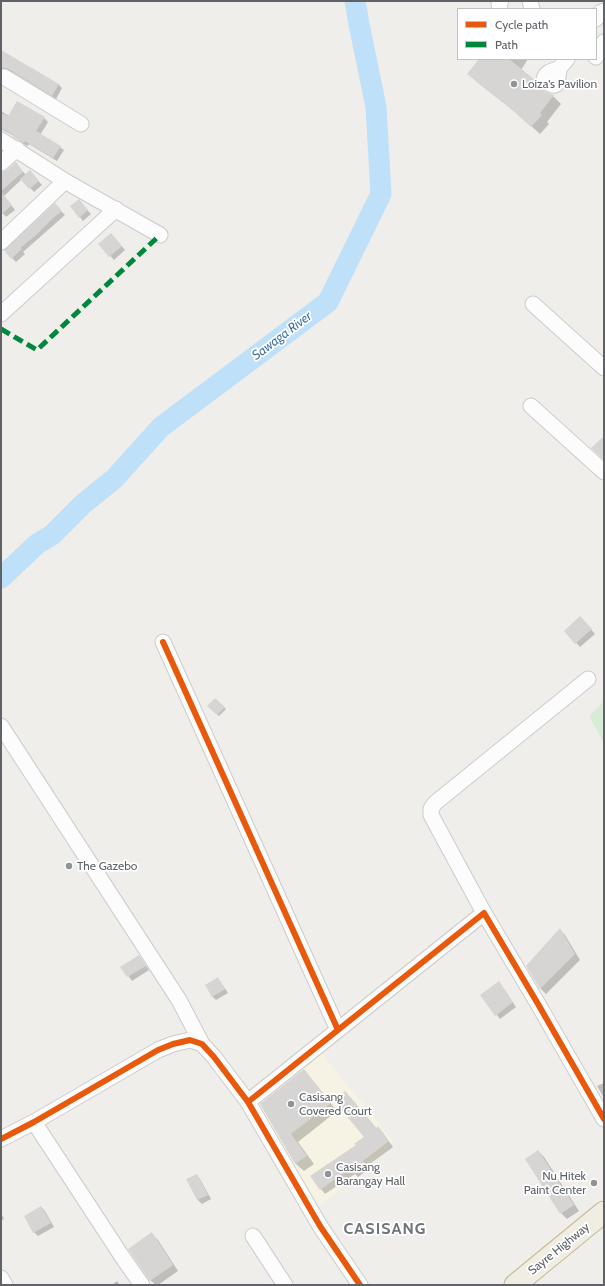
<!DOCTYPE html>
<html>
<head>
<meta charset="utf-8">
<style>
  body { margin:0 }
  #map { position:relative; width:605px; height:1286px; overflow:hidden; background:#efeeea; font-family:Cabin,sans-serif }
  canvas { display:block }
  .frame { position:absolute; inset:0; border:2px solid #5f6368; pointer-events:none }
  .legend { position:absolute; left:457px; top:8px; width:140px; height:52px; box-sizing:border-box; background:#fff; border:1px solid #bfc1c3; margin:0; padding:5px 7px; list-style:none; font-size:12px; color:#5f6368 }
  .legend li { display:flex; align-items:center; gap:8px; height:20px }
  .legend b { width:20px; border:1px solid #bfc1c3 }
</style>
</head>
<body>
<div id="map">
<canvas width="605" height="1286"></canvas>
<div class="frame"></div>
<ul class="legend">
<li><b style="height:5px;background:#e8590c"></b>Cycle path</li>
<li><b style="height:5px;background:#00873e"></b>Path</li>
</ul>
</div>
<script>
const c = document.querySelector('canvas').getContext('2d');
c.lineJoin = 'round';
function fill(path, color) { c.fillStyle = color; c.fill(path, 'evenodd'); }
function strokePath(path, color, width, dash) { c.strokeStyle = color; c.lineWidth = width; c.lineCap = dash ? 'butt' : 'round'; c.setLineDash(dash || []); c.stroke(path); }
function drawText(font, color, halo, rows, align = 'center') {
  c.font = font + ' Cabin,sans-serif'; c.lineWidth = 3.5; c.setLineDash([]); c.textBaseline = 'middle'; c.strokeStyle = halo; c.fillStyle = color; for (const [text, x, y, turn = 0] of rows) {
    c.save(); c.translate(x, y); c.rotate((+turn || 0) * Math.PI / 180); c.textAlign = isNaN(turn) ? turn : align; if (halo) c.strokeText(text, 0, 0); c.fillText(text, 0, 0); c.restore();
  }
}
fill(new Path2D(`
  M 318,1049 L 393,1141 L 380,1156 L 316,1209 L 248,1102 Z`), '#f7f3e4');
fill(new Path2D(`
  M 604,701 L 604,743 L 589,716 Z`), '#d8ebd6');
fill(new Path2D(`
  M 1,51 L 58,84 L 62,88 L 56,99 L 14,73 L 1,69 Z
  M 481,59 L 528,59 L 521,70 L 535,81 L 543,89 L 543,92 L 553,96 L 561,104 L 547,122 L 549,124 L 540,134 L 520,116 L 477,82 L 469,74 Z
  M 1,111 L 9,116 L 44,118 L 48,122 L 40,135 L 60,147 L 64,150 L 57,161 L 29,144 L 28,146 L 23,144 L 14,136 L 1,129 Z
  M 19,167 L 26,175 L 34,176 L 42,185 L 34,192 L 22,179 L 4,196 L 15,210 L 6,217 L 1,211 L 1,173 Z
  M 78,200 L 91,214 L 83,221 L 80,217 Z
  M 55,205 L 65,215 L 23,252 L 25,254 L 16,262 L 12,258 Z
  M 115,238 L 125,250 L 114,260 L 100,244 Z
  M 584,621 L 595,634 L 580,647 L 565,631 Z
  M 215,699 L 226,709 L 219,716 L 209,706 Z
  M 560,930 L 565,935 L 580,960 L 546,994 L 540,988 Z
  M 139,957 L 149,970 L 132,981 L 122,967 Z
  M 218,978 L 228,993 L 216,1000 L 212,996 Z
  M 499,982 L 516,1007 L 500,1019 L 482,995 Z
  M 304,1070 L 337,1111 L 298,1142 L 314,1164 L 304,1171 L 296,1164 L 261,1104 Z
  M 604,1083 L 604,1098 L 597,1086 Z
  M 350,1097 L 377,1129 L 378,1128 L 383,1133 L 393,1147 L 367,1166 L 369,1169 L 358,1177 L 355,1174 L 325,1194 L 321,1189 L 365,1137 Z
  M 538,1151 L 544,1157 L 579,1211 L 567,1219 L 561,1213 Z
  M 196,1175 L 200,1179 L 211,1199 L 202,1204 L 198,1200 L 187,1180 Z
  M 41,1207 L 45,1211 L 54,1227 L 38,1236 L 34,1232 Z
  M 1,1213 L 4,1219 L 1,1221 Z
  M 152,1234 L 158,1240 L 178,1271 L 158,1285 L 156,1285 L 150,1280 Z
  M 117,1281 L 120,1285 L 112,1285 Z`), '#0003');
strokePath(new Path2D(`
  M 1,578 L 37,544 L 52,535 L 83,504 L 114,479 L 161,427 L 328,302 L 381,194 L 376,107 L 359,24 L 355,1`), '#bfe0f9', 21);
fill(new Path2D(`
  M 1,50 L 59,84 L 52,96 L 9,69 L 1,67 Z
  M 479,59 L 509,59 L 535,80 L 536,84 L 539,87 L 546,92 L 554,95 L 540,113 L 542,115 L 531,127 L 510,108 L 467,74 Z
  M 17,101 L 45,117 L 36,131 L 61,146 L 53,158 L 25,141 L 24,143 L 18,140 L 13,137 L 14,135 L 1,128 L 1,113 L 8,116 Z
  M 16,162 L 23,172 L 1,191 L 1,172 L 7,170 Z
  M 30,170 L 39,181 L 29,189 L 20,179 Z
  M 1,192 L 12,205 L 1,215 Z
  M 79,199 L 88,210 L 79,218 L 70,206 Z
  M 55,203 L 62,211 L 52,219 L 35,236 L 20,248 L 22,249 L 11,259 L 4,250 Z
  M 111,233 L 122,246 L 109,257 L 98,244 Z
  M 604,436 L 604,460 L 591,448 Z
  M 580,616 L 592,629 L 575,644 L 564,631 Z
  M 215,698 L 225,707 L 217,715 L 207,706 Z
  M 560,928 L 575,954 L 540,989 L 526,966 Z
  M 139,955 L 146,966 L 127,977 L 120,967 Z
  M 218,977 L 225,989 L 212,997 L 205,985 Z
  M 499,981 L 513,1002 L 495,1016 L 480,995 Z
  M 304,1069 L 331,1103 L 291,1134 L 307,1156 L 295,1164 L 260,1104 Z
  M 345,1091 L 376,1128 L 378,1126 L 389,1141 L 363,1161 L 365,1164 L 353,1173 L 350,1169 L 320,1190 L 310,1176 L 356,1145 L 354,1144 L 364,1137 L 334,1101 Z
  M 538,1150 L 574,1205 L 560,1214 L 525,1159 Z
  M 197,1174 L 208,1195 L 197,1200 L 186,1179 Z
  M 41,1206 L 51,1223 L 33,1233 L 24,1216 Z
  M 152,1232 L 173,1265 L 150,1281 L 128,1249 Z`), '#d6d5d3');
const minor = new Path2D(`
  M 530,1 L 532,9
  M 500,9 L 499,4 L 501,1
  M 596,19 L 601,12 L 604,11
  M 596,57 L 604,42
  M 559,69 C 552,71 545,72 544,80 C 560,93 557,79 559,70 C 560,66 565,62 567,59
  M 1,77 L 4,77 L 81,124
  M 1,140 L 65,181 L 160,235
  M 1,163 L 17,149
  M 1,242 L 65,181
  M 533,304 L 604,368
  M 1,314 L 116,209
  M 531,406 L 604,472
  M 163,642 L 338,1030
  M 1,726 L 179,1000 L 202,1044
  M 484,913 L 431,815 L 431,809 L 435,803 L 588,679
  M 248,1102 L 484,913 L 538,1004 L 604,1119
  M 34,1122 L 123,1258 L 142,1285
  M 1,1139 L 34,1122 L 158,1050 L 173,1044 L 190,1040 L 202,1044 L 214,1057 L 248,1102 L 320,1226 L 360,1285
  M 253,1236 L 285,1285
  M 1,1278 L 5,1285`);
const highway = new Path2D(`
  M 515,1285 L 604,1212`);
strokePath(minor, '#cbcccc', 17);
strokePath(highway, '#c8b996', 23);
strokePath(minor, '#fdfcfc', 15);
strokePath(highway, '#f0ede3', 21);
strokePath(new Path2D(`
  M 1,329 L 37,350 L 160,235`), '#00873e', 5, [10, 5]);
strokePath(new Path2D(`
  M 163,642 L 338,1030
  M 248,1102 L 484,913 L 538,1004 L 604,1119
  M 1,1139 L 34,1122 L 158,1050 L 173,1044 L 190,1040 L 202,1044 L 214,1057 L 248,1102 L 320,1226 L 360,1285`), '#e8590c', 6);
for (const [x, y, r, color] of [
  [514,84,4,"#919496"],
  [69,866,4,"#919496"],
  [291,1104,4,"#919496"],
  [328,1174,4,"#919496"],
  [594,1183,4,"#919496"]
]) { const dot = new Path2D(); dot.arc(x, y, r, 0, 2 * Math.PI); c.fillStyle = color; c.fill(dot); strokePath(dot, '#fff', 1.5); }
drawText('12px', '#5f6368', '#fff', [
  ["Loiza's Pavilion",522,84],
  ["The Gazebo",77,866],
  ["Casisang",299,1097],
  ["Covered Court",299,1111],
  ["Casisang",336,1167],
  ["Barangay Hall",336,1181],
  ["Nu Hitek",586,1176,"right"],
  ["Paint Center",586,1190,"right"]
], 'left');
drawText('12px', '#5f6368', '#fff', [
  ["Sayre Highway",559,1249,-39]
]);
drawText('italic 13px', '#4174aa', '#fff', [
  ["Sawaga River",282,336,-37]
]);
c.letterSpacing = '1px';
drawText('bold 16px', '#70757a', '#fff', [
  ["CASISANG",385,1229]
]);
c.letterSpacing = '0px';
</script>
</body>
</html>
